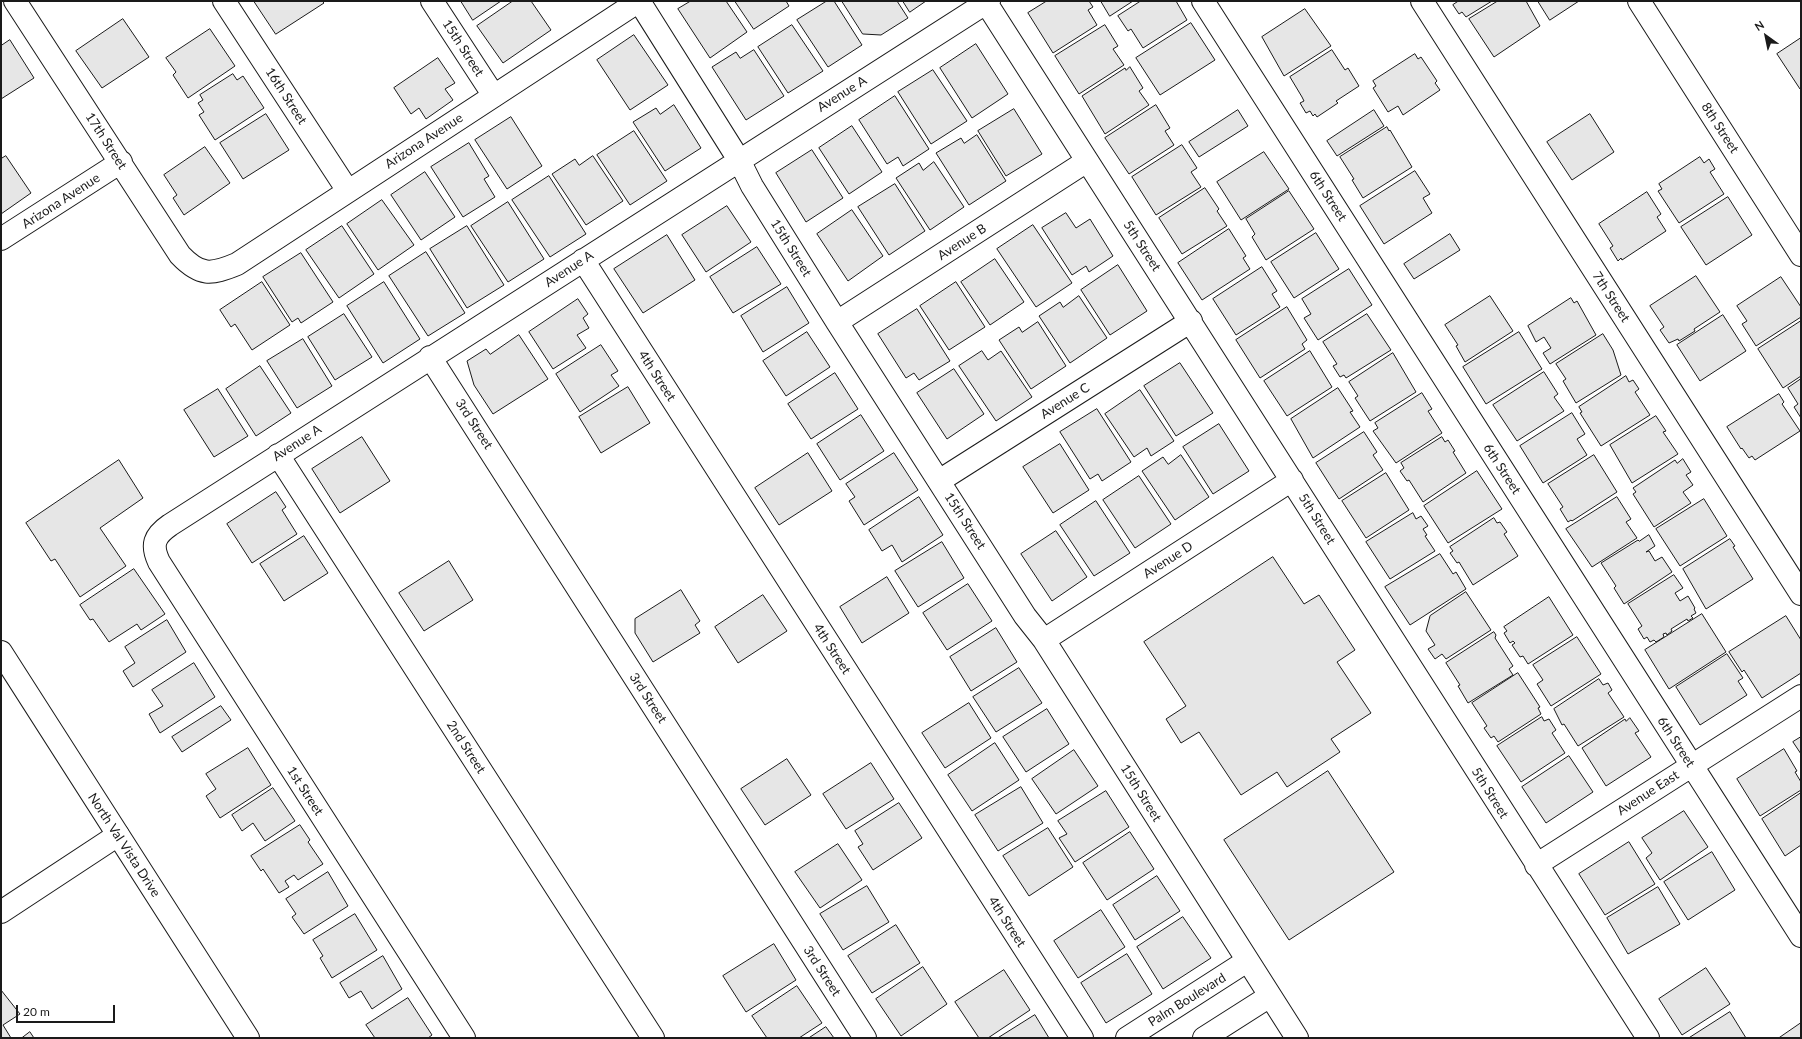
<!DOCTYPE html>
<html>
<head>
<meta charset="utf-8">
<style>
  body { margin:0 }
  #map { position:relative; width:1802px; height:1039px; overflow:hidden; background:#fff; font-family:Lato,sans-serif }
  canvas { display:block }
  .frame { position:absolute; inset:0; border:2px solid #1a1a1a; pointer-events:none }
  .north { position:absolute; left:1746px; top:16px; width:40px; height:40px; -webkit-text-stroke:3px #fff; paint-order:stroke; rotate:327deg; font-size:11px; font-weight:700; line-height:16px; text-align:center; color:#1a1a1a }
  .north::after { content:''; display:block; margin:auto; width:14px; height:18px; background:#1a1a1a; clip-path:polygon(50% 0,100% 100%,50% 72%,0 100%) }
  .scale { position:absolute; left:16px; top:1005px; width:99px; height:18px; box-sizing:border-box; border:2px solid #1a1a1a; border-top:0; padding-left:5px; font-size:12px; line-height:14px; white-space:nowrap; color:#1a1a1a; -webkit-text-stroke:3px #fff; paint-order:stroke }
</style>
</head>
<body>
<div id="map">
<canvas width="1802" height="1039"></canvas>
<div class="frame"></div>
<div class="north">N</div>
<div class="scale">20 m</div>
</div>
<script>
const c = document.querySelector('canvas').getContext('2d');
c.lineJoin = 'round';
function fill(path, color) { c.fillStyle = color; c.fill(path, 'evenodd'); }
function strokePath(path, color, width, dash) { c.strokeStyle = color; c.lineWidth = width; c.lineCap = dash ? 'butt' : 'round'; c.setLineDash(dash || []); c.stroke(path); }
function drawText(font, color, halo, rows, align = 'center') {
  c.font = font + ' Lato,sans-serif'; c.lineWidth = 3; c.setLineDash([]); c.textBaseline = 'middle'; c.strokeStyle = halo; c.fillStyle = color; for (const [text, x, y, turn = 0] of rows) {
    c.save(); c.translate(x, y); c.rotate((+turn || 0) * Math.PI / 180); c.textAlign = isNaN(turn) ? turn : align; if (halo) c.strokeText(text, 0, 0); c.fillText(text, 0, 0); c.restore();
  }
}
const building = new Path2D(`
  M 254,1 L 322,1 L 324,3 L 276,34 Z
  M 461,1 L 501,1 L 473,20 Z
  M 513,1 L 531,1 L 551,30 L 503,63 L 477,26 Z
  M 691,1 L 726,1 L 747,32 L 710,58 L 678,9 Z
  M 735,1 L 786,1 L 789,6 L 754,29 Z
  M 827,1 L 834,1 L 862,45 L 828,67 L 797,20 Z
  M 842,1 L 897,1 L 908,18 L 881,35 L 863,34 Z
  M 903,1 L 926,1 L 910,12 Z
  M 1047,1 L 1089,1 L 1093,7 L 1088,10 L 1097,25 L 1053,53 L 1028,13 Z
  M 1101,1 L 1133,1 L 1110,16 Z
  M 1141,1 L 1176,1 L 1187,20 L 1143,48 L 1131,29 L 1128,31 L 1118,16 Z
  M 1458,1 L 1457,1 L 1492,1 L 1466,17 L 1462,12 L 1459,14 L 1453,5 Z
  M 1498,1 L 1526,1 L 1540,26 L 1494,57 L 1469,19 Z
  M 1538,1 L 1579,1 L 1550,20 Z
  M 1305,9 L 1331,46 L 1284,76 L 1262,37 Z
  M 123,19 L 149,57 L 102,88 L 76,51 Z
  M 1191,23 L 1215,60 L 1160,95 L 1136,58 Z
  M 792,25 L 823,71 L 788,93 L 758,47 Z
  M 1105,25 L 1118,46 L 1113,49 L 1124,65 L 1079,94 L 1055,56 Z
  M 210,29 L 235,66 L 188,98 L 173,75 L 176,72 L 166,58 Z
  M 634,35 L 668,85 L 630,110 L 597,60 Z
  M 1801,38 L 1801,88 L 1800,89 L 1777,54 Z
  M 10,40 L 34,78 L 1,99 L 1,46 Z
  M 976,44 L 1008,94 L 972,118 L 940,68 Z
  M 754,50 L 784,96 L 746,120 L 712,67 L 736,52 L 740,58 Z
  M 1332,50 L 1345,70 L 1348,68 L 1359,86 L 1336,101 L 1338,103 L 1317,117 L 1315,114 L 1313,116 L 1310,111 L 1306,113 L 1300,103 L 1304,101 L 1302,97 L 1290,77 Z
  M 1415,54 L 1418,59 L 1421,57 L 1437,81 L 1435,83 L 1440,90 L 1403,115 L 1398,106 L 1388,112 L 1373,88 L 1376,86 L 1373,81 Z
  M 438,58 L 455,83 L 445,89 L 453,100 L 426,119 L 419,108 L 411,114 L 394,88 Z
  M 1130,67 L 1143,88 L 1139,91 L 1149,105 L 1105,134 L 1082,96 L 1125,68 L 1126,70 Z
  M 933,70 L 967,121 L 931,144 L 898,92 Z
  M 233,74 L 237,80 L 243,76 L 264,108 L 215,140 L 199,115 L 204,112 L 198,103 L 203,100 L 200,95 Z
  M 895,96 L 929,149 L 903,166 L 898,157 L 887,164 L 859,120 Z
  M 674,105 L 701,148 L 665,171 L 633,122 L 656,108 L 660,114 Z
  M 1156,105 L 1170,128 L 1165,131 L 1174,145 L 1129,174 L 1105,138 Z
  M 1014,109 L 1042,154 L 1006,176 L 978,131 Z
  M 1238,110 L 1248,126 L 1199,157 L 1189,142 Z
  M 1374,110 L 1384,126 L 1337,156 L 1327,141 Z
  M 266,114 L 289,150 L 243,179 L 220,143 Z
  M 1590,114 L 1614,152 L 1572,180 L 1547,142 Z
  M 511,117 L 542,166 L 507,189 L 475,140 Z
  M 852,126 L 882,172 L 849,194 L 819,148 Z
  M 1387,127 L 1389,131 L 1390,130 L 1412,167 L 1363,198 L 1352,180 L 1354,179 L 1340,157 Z
  M 634,131 L 667,181 L 630,205 L 597,155 Z
  M 977,135 L 1006,181 L 969,205 L 936,153 L 961,138 L 964,143 Z
  M 469,143 L 489,176 L 484,179 L 495,197 L 463,217 L 431,167 Z
  M 1182,145 L 1197,168 L 1191,172 L 1201,187 L 1156,215 L 1132,177 Z
  M 205,147 L 230,183 L 184,215 L 173,198 L 177,195 L 164,175 Z
  M 812,150 L 843,198 L 806,222 L 776,173 Z
  M 1264,152 L 1289,189 L 1241,220 L 1217,182 Z
  M 6,156 L 31,193 L 1,214 L 1,159 Z
  M 593,156 L 623,201 L 586,225 L 552,174 L 575,159 L 579,165 Z
  M 1700,157 L 1704,163 L 1709,159 L 1715,169 L 1710,172 L 1724,194 L 1679,223 L 1658,191 L 1662,189 L 1659,184 Z
  M 934,162 L 964,207 L 930,230 L 896,178 L 919,163 L 923,170 Z
  M 1415,171 L 1430,194 L 1423,198 L 1432,213 L 1384,244 L 1360,206 Z
  M 425,172 L 455,217 L 421,240 L 391,195 Z
  M 549,176 L 586,234 L 550,257 L 512,200 Z
  M 895,184 L 925,231 L 889,255 L 858,207 Z
  M 1205,188 L 1219,209 L 1217,211 L 1227,226 L 1182,254 L 1159,218 Z
  M 1289,191 L 1314,229 L 1266,260 L 1252,237 L 1255,234 L 1246,219 Z
  M 1647,192 L 1661,214 L 1657,217 L 1666,231 L 1622,260 L 1621,258 L 1618,261 L 1610,248 L 1613,246 L 1599,224 Z
  M 1728,197 L 1752,235 L 1706,265 L 1681,227 Z
  M 382,200 L 414,245 L 378,270 L 347,224 Z
  M 508,202 L 544,259 L 508,282 L 471,226 Z
  M 727,206 L 751,242 L 706,272 L 682,235 Z
  M 852,210 L 883,256 L 848,281 L 817,234 Z
  M 1066,213 L 1076,228 L 1090,219 L 1113,256 L 1089,272 L 1086,266 L 1072,275 L 1042,228 Z
  M 1033,225 L 1072,283 L 1036,307 L 997,249 Z
  M 342,226 L 374,274 L 339,298 L 306,250 Z
  M 467,226 L 504,285 L 467,308 L 430,249 Z
  M 1229,229 L 1246,256 L 1243,258 L 1250,269 L 1202,300 L 1178,263 Z
  M 1316,233 L 1339,269 L 1294,298 L 1271,262 Z
  M 1450,234 L 1460,250 L 1414,279 L 1404,264 Z
  M 667,235 L 695,280 L 643,313 L 614,269 Z
  M 757,247 L 781,284 L 733,313 L 710,277 Z
  M 426,252 L 465,313 L 428,336 L 389,276 Z
  M 301,253 L 333,302 L 301,323 L 298,318 L 292,322 L 263,277 Z
  M 995,259 L 1024,302 L 990,325 L 961,282 Z
  M 1118,265 L 1147,311 L 1110,335 L 1081,290 Z
  M 1262,267 L 1277,291 L 1272,294 L 1280,307 L 1236,335 L 1213,299 Z
  M 1349,269 L 1372,305 L 1318,340 L 1304,318 L 1311,314 L 1302,299 Z
  M 1696,276 L 1720,312 L 1694,329 L 1695,331 L 1679,341 L 1678,339 L 1669,343 L 1660,330 L 1664,327 L 1650,306 Z
  M 1781,277 L 1801,307 L 1801,317 L 1756,346 L 1742,324 L 1747,321 L 1737,306 Z
  M 262,282 L 290,325 L 252,350 L 235,324 L 231,327 L 220,310 Z
  M 384,282 L 420,339 L 383,363 L 347,306 Z
  M 956,282 L 985,327 L 949,350 L 920,306 Z
  M 787,287 L 809,323 L 763,352 L 741,316 Z
  M 1079,296 L 1107,338 L 1070,363 L 1039,316 L 1060,302 L 1063,307 Z
  M 1490,296 L 1513,331 L 1465,362 L 1456,346 L 1458,345 L 1445,325 Z
  M 1571,298 L 1574,303 L 1577,301 L 1596,335 L 1550,364 L 1543,353 L 1551,348 L 1544,337 L 1536,342 L 1528,326 Z
  M 578,299 L 588,314 L 583,318 L 589,328 L 577,335 L 586,348 L 553,369 L 529,332 Z
  M 1287,307 L 1307,340 L 1302,344 L 1305,349 L 1260,378 L 1236,340 Z
  M 917,309 L 950,361 L 919,380 L 914,373 L 906,378 L 878,334 Z
  M 344,314 L 372,357 L 335,380 L 308,337 Z
  M 1367,314 L 1391,350 L 1346,378 L 1344,375 L 1340,377 L 1333,366 L 1337,364 L 1323,342 Z
  M 1723,315 L 1746,351 L 1700,381 L 1677,345 Z
  M 1801,321 L 1801,376 L 1783,388 L 1758,349 Z
  M 1038,322 L 1066,366 L 1031,389 L 999,340 L 1019,327 L 1022,332 Z
  M 807,332 L 830,367 L 786,396 L 763,361 Z
  M 1519,332 L 1542,369 L 1486,404 L 1463,367 Z
  M 1603,334 L 1613,350 L 1621,375 L 1576,403 L 1563,381 L 1566,379 L 1556,364 Z
  M 519,335 L 548,379 L 493,414 L 474,385 L 467,361 L 486,349 L 490,354 Z
  M 303,339 L 332,386 L 297,408 L 267,361 Z
  M 601,345 L 618,371 L 611,375 L 619,386 L 580,412 L 556,374 Z
  M 982,351 L 988,360 L 1001,351 L 1032,397 L 996,421 L 959,366 Z
  M 1310,351 L 1332,387 L 1287,416 L 1264,381 Z
  M 1393,353 L 1416,392 L 1370,421 L 1355,398 L 1358,396 L 1349,382 Z
  M 1180,363 L 1213,413 L 1176,436 L 1144,386 Z
  M 260,366 L 291,413 L 256,436 L 226,389 Z
  M 954,369 L 984,414 L 947,439 L 917,393 Z
  M 1544,372 L 1558,394 L 1554,397 L 1564,411 L 1517,441 L 1493,405 Z
  M 835,373 L 858,409 L 811,439 L 788,404 Z
  M 1626,376 L 1629,382 L 1633,380 L 1639,389 L 1635,392 L 1650,415 L 1601,446 L 1580,413 L 1582,412 L 1579,407 Z
  M 1801,379 L 1801,418 L 1794,407 L 1798,404 L 1788,388 Z
  M 628,387 L 650,423 L 601,453 L 579,417 Z
  M 1338,388 L 1353,411 L 1350,412 L 1360,427 L 1313,458 L 1291,419 Z
  M 218,389 L 248,436 L 214,457 L 184,410 Z
  M 1140,390 L 1174,441 L 1151,456 L 1147,448 L 1134,457 L 1105,414 Z
  M 1422,393 L 1432,409 L 1428,411 L 1442,433 L 1396,463 L 1373,431 L 1378,428 L 1375,423 Z
  M 1779,394 L 1784,402 L 1782,404 L 1800,431 L 1755,460 L 1752,456 L 1749,458 L 1742,448 L 1741,449 L 1727,427 Z
  M 1097,409 L 1131,462 L 1102,481 L 1098,474 L 1090,479 L 1060,432 Z
  M 1572,413 L 1585,434 L 1577,439 L 1587,455 L 1543,483 L 1520,446 Z
  M 861,415 L 884,451 L 840,480 L 817,444 Z
  M 1656,416 L 1666,431 L 1663,432 L 1678,454 L 1632,483 L 1610,445 Z
  M 1219,424 L 1249,471 L 1213,494 L 1183,447 Z
  M 1364,432 L 1377,452 L 1373,455 L 1383,470 L 1339,499 L 1316,463 Z
  M 362,437 L 390,481 L 340,513 L 312,469 Z
  M 1442,437 L 1445,442 L 1448,440 L 1455,451 L 1453,452 L 1466,473 L 1423,502 L 1409,480 L 1407,481 L 1400,471 L 1404,468 L 1401,463 Z
  M 1060,444 L 1089,490 L 1053,513 L 1023,467 Z
  M 808,453 L 832,491 L 779,525 L 755,488 Z
  M 894,453 L 918,490 L 864,525 L 849,501 L 855,497 L 846,484 Z
  M 1181,455 L 1209,497 L 1175,520 L 1142,471 L 1163,457 L 1168,464 Z
  M 1594,455 L 1617,492 L 1572,521 L 1571,520 L 1568,522 L 1560,509 L 1563,507 L 1548,484 Z
  M 1683,459 L 1691,472 L 1686,475 L 1693,485 L 1683,492 L 1691,503 L 1654,527 L 1633,494 L 1636,492 L 1633,488 L 1675,460 L 1677,463 Z
  M 119,460 L 143,498 L 100,528 L 126,566 L 80,597 L 55,559 L 51,561 L 26,523 Z
  M 1477,471 L 1502,509 L 1448,543 L 1424,506 Z
  M 1386,473 L 1409,510 L 1366,538 L 1342,501 Z
  M 1139,476 L 1171,524 L 1135,548 L 1103,500 Z
  M 276,492 L 286,507 L 282,510 L 297,534 L 252,563 L 227,524 Z
  M 919,497 L 943,535 L 902,562 L 892,545 L 882,551 L 869,530 Z
  M 1617,497 L 1631,519 L 1626,522 L 1637,538 L 1592,567 L 1566,529 Z
  M 1704,499 L 1727,536 L 1680,566 L 1656,529 Z
  M 1096,501 L 1130,553 L 1094,576 L 1060,525 Z
  M 1413,513 L 1416,519 L 1421,516 L 1428,526 L 1423,529 L 1427,535 L 1425,536 L 1435,551 L 1390,579 L 1366,542 Z
  M 1494,518 L 1497,523 L 1500,522 L 1507,532 L 1504,534 L 1518,556 L 1473,585 L 1459,562 L 1457,563 L 1450,553 L 1453,551 L 1450,547 Z
  M 1056,531 L 1087,577 L 1052,601 L 1021,554 Z
  M 1649,535 L 1655,546 L 1646,552 L 1649,551 L 1655,561 L 1662,557 L 1672,572 L 1624,604 L 1614,588 L 1616,586 L 1601,563 L 1638,540 L 1639,541 Z
  M 304,536 L 328,573 L 284,601 L 260,564 Z
  M 1730,539 L 1735,546 L 1733,547 L 1753,579 L 1706,609 L 1683,569 Z
  M 942,542 L 964,578 L 918,607 L 895,571 Z
  M 1440,554 L 1453,574 L 1456,572 L 1466,589 L 1410,625 L 1385,587 Z
  M 1273,557 L 1304,604 L 1319,595 L 1355,650 L 1337,662 L 1371,713 L 1331,739 L 1340,752 L 1287,787 L 1277,772 L 1241,795 L 1199,732 L 1181,743 L 1166,719 L 1186,706 L 1144,642 Z
  M 449,561 L 473,600 L 424,631 L 399,593 Z
  M 134,569 L 165,614 L 141,630 L 137,624 L 109,642 L 93,619 L 90,620 L 80,605 Z
  M 1674,575 L 1683,588 L 1675,593 L 1680,601 L 1688,596 L 1695,608 L 1694,609 L 1696,613 L 1691,616 L 1693,618 L 1688,621 L 1687,619 L 1671,629 L 1672,631 L 1667,635 L 1666,633 L 1663,634 L 1664,637 L 1656,642 L 1654,640 L 1650,642 L 1647,637 L 1644,639 L 1638,629 L 1642,626 L 1628,604 Z
  M 887,577 L 909,613 L 862,643 L 840,607 Z
  M 968,584 L 992,621 L 947,650 L 923,613 Z
  M 681,590 L 700,621 L 695,625 L 700,633 L 653,662 L 635,633 L 635,619 Z
  M 1466,592 L 1491,630 L 1446,659 L 1442,654 L 1435,659 L 1428,649 L 1435,645 L 1426,631 L 1430,616 Z
  M 763,595 L 787,631 L 738,663 L 715,627 Z
  M 1549,597 L 1573,635 L 1528,664 L 1523,656 L 1520,657 L 1512,645 L 1515,643 L 1513,641 L 1510,643 L 1504,633 L 1507,631 L 1504,627 Z
  M 1702,614 L 1726,652 L 1669,689 L 1645,650 Z
  M 1786,616 L 1801,640 L 1801,673 L 1762,698 L 1744,670 L 1742,672 L 1729,652 Z
  M 167,620 L 186,652 L 133,687 L 123,671 L 135,663 L 125,647 Z
  M 996,628 L 1017,662 L 971,691 L 950,657 Z
  M 1494,632 L 1496,635 L 1495,638 L 1513,666 L 1509,669 L 1513,675 L 1468,703 L 1458,686 L 1460,685 L 1446,663 Z
  M 1577,637 L 1601,674 L 1551,706 L 1537,684 L 1543,680 L 1533,665 Z
  M 1727,654 L 1743,678 L 1738,681 L 1747,695 L 1700,725 L 1676,687 Z
  M 194,663 L 215,697 L 160,733 L 149,714 L 163,706 L 152,690 Z
  M 1019,668 L 1042,703 L 996,732 L 973,697 Z
  M 1518,673 L 1540,707 L 1538,708 L 1541,714 L 1498,742 L 1494,736 L 1491,738 L 1484,728 L 1487,726 L 1472,703 Z
  M 1599,679 L 1603,685 L 1608,683 L 1612,690 L 1608,693 L 1624,717 L 1578,746 L 1564,724 L 1562,725 L 1554,709 Z
  M 969,703 L 991,738 L 945,768 L 922,733 Z
  M 221,706 L 231,720 L 182,752 L 172,737 Z
  M 1047,709 L 1069,744 L 1026,772 L 1003,737 Z
  M 1542,717 L 1544,721 L 1549,719 L 1556,730 L 1552,733 L 1565,753 L 1521,782 L 1497,746 Z
  M 1630,718 L 1639,731 L 1635,733 L 1651,757 L 1606,786 L 1582,748 L 1625,719 L 1626,721 Z
  M 1801,737 L 1801,754 L 1793,742 Z
  M 995,743 L 1019,780 L 972,811 L 948,775 Z
  M 248,748 L 271,785 L 220,818 L 206,796 L 216,789 L 206,774 Z
  M 1784,749 L 1797,771 L 1795,772 L 1801,782 L 1801,790 L 1760,816 L 1737,779 Z
  M 1074,750 L 1098,786 L 1056,814 L 1032,779 Z
  M 1569,756 L 1593,792 L 1546,823 L 1522,787 Z
  M 787,759 L 811,795 L 765,825 L 741,789 Z
  M 871,763 L 894,799 L 846,829 L 823,794 Z
  M 1328,771 L 1394,872 L 1289,940 L 1224,840 Z
  M 1021,787 L 1043,823 L 998,851 L 975,815 Z
  M 273,788 L 295,821 L 265,841 L 253,823 L 242,831 L 232,815 Z
  M 1106,791 L 1129,827 L 1075,862 L 1059,838 L 1067,834 L 1058,821 Z
  M 1801,793 L 1801,845 L 1785,856 L 1762,819 Z
  M 899,803 L 922,838 L 873,870 L 858,847 L 863,844 L 855,831 Z
  M 1684,811 L 1708,847 L 1660,880 L 1646,858 L 1652,853 L 1642,838 Z
  M 300,825 L 310,840 L 308,842 L 323,864 L 298,880 L 294,875 L 285,881 L 289,887 L 279,893 L 263,869 L 261,871 L 251,856 Z
  M 1048,828 L 1073,867 L 1029,896 L 1003,856 Z
  M 1130,832 L 1154,869 L 1107,900 L 1083,863 Z
  M 1629,842 L 1655,884 L 1605,915 L 1579,874 Z
  M 838,844 L 862,880 L 820,908 L 795,872 Z
  M 1712,852 L 1735,890 L 1688,920 L 1664,882 Z
  M 328,872 L 348,906 L 304,934 L 292,917 L 296,914 L 286,899 Z
  M 1157,876 L 1180,911 L 1135,940 L 1113,905 Z
  M 867,886 L 889,922 L 843,950 L 820,914 Z
  M 1658,887 L 1680,924 L 1628,954 L 1607,918 Z
  M 1101,910 L 1125,947 L 1078,978 L 1054,941 Z
  M 355,914 L 377,950 L 332,978 L 320,958 L 323,956 L 313,940 Z
  M 1183,917 L 1211,958 L 1163,989 L 1137,947 Z
  M 896,925 L 920,963 L 872,993 L 848,956 Z
  M 774,944 L 796,980 L 746,1012 L 723,976 Z
  M 1127,954 L 1152,994 L 1106,1023 L 1081,983 Z
  M 383,956 L 402,989 L 372,1009 L 361,991 L 349,998 L 340,983 Z
  M 923,967 L 947,1004 L 901,1036 L 876,999 Z
  M 1706,968 L 1730,1004 L 1682,1035 L 1659,999 Z
  M 1004,970 L 1030,1010 L 988,1038 L 979,1038 L 955,1002 Z
  M 797,986 L 822,1023 L 799,1038 L 767,1038 L 752,1016 Z
  M 1,990 L 20,1014 L 3,1025 L 11,1038 L 1,1038 Z
  M 408,998 L 432,1035 L 428,1038 L 375,1038 L 366,1025 Z
  M 1730,1012 L 1746,1038 L 1689,1038 Z
  M 1035,1015 L 1049,1038 L 998,1038 Z
  M 1801,1023 L 1801,1038 L 1779,1038 Z
  M 826,1027 L 834,1038 L 809,1038 Z
  M 30,1032 L 34,1038 L 22,1038 Z`);
fill(building, '#e6e6e6');
strokePath(building, '#1a1a1a', 1);
const minor = new Path2D(`
  M 15,1 L 180,255 C 200,276 211,275 237,264 L 639,1
  M 224,1 L 348,191
  M 432,1 L 494,96
  M 639,1 L 739,160 L 752,186 L 837,322 L 1025,616 L 1044,640 L 1297,1038
  M 985,1 L 1648,1038
  M 1203,1 L 1801,936
  M 1422,1 L 1801,594
  M 1639,1 L 1801,255
  M 1,239 L 121,162
  M 583,260 L 1082,1038
  M 837,322 L 1087,161
  M 430,357 L 865,1038
  M 278,455 L 653,1038
  M 939,481 L 1191,321
  M 1044,640 L 1292,480
  M 1536,865 L 1801,696
  M 1,912 L 118,835
  M 464,1038 L 159,562 C 151,545 154,536 170,525 L 989,1
  M 1127,1038 L 1247,961
  M 1204,1038 L 1270,996`);
const major = new Path2D(`
  M 1,652 L 248,1038`);
strokePath(minor, '#1a1a1a', 24);
strokePath(major, '#1a1a1a', 24);
strokePath(minor, '#fff', 22);
strokePath(major, '#fff', 22);
drawText('13px', '#1a1a1a', '#fff', [
  ["15th Street",463,48,57],
  ["Avenue A",842,94,-32],
  ["16th Street",286,96,57],
  ["8th Street",1720,128,57],
  ["17th Street",106,141,57],
  ["Arizona Avenue",424,141,-33],
  ["6th Street",1328,196,57],
  ["Arizona Avenue",61,201,-33],
  ["Avenue B",962,242,-33],
  ["5th Street",1142,246,57],
  ["15th Street",791,248,58],
  ["Avenue A",569,269,-33],
  ["7th Street",1611,297,57],
  ["4th Street",657,376,57],
  ["Avenue C",1065,401,-32],
  ["3rd Street",474,424,57],
  ["Avenue A",297,443,-33],
  ["6th Street",1502,469,57],
  ["5th Street",1317,519,58],
  ["15th Street",965,521,57],
  ["Avenue D",1168,560,-33],
  ["4th Street",832,649,57],
  ["3rd Street",648,698,57],
  ["6th Street",1676,742,57],
  ["2nd Street",466,747,57],
  ["1st Street",305,791,57],
  ["15th Street",1141,793,58],
  ["5th Street",1490,793,58],
  ["Avenue East",1648,793,-33],
  ["North Val Vista Drive",124,845,57],
  ["4th Street",1007,922,57],
  ["3rd Street",822,971,57],
  ["Palm Boulevard",1187,1000,-32]
]);
</script>
</body>
</html>
